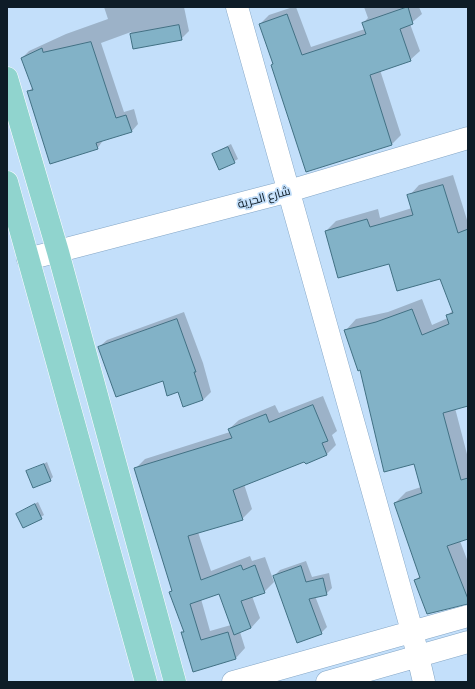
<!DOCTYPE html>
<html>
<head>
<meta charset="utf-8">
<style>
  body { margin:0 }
  #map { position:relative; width:475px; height:689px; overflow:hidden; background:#c3dffa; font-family:Manrope,sans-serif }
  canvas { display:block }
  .frame { position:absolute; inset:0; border:8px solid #0e1c27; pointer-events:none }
</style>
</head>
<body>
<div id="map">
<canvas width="475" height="689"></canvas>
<div class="frame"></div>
</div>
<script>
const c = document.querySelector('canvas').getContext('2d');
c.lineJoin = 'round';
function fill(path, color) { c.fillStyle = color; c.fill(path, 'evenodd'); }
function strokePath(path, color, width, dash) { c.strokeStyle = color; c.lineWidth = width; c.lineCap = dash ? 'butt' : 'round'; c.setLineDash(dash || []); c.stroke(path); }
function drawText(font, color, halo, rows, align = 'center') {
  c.font = font + ' Manrope,Cairo,sans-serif'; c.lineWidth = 3.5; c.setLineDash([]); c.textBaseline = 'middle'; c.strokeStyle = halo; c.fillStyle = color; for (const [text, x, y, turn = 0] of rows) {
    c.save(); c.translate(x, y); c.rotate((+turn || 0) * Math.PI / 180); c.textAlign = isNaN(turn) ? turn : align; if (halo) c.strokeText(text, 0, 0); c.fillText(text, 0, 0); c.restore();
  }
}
fill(new Path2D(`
  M 104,7 L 184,7 L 189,31 L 181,39 L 134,48 L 131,32 L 101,43 L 124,112 L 134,109 L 138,124 L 131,132 L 104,139 L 97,149 L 28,92 L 33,87 L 22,58 L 29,51 L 66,34 L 108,19 Z
  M 293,7 L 296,7 L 311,47 L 365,29 L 363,23 L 368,18 L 364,7 L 419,7 L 422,14 L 410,24 L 420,51 L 410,60 L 380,70 L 401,135 L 392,144 L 306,171 L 274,64 L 260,24 L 269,15 Z
  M 231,144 L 238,159 L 220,169 L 213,154 Z
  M 453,175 L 468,223 L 468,405 L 455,408 L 468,458 L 468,538 L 460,541 L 468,562 L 468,603 L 415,580 L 420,576 L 395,503 L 406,492 L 421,487 L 415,463 L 361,369 L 346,330 L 356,319 L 388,312 L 422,299 L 432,325 L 448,318 L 447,316 L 453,310 L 441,278 L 390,263 L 326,231 L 336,221 L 378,209 L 380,218 L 412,208 L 409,196 L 419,185 Z
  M 184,312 L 203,363 L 211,392 L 203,400 L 179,391 L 163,379 L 99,347 L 107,340 Z
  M 323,396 L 337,431 L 332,435 L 336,445 L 327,454 L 306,463 L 305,460 L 244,484 L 252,509 L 242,519 L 198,532 L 211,571 L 250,556 L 252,561 L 265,557 L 274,582 L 264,592 L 252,596 L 260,618 L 251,628 L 240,632 L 245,648 L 236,658 L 194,671 L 182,633 L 185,630 L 170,592 L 173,590 L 135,469 L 145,459 L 230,432 L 229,429 L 239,420 L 275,405 L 279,413 ZM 219,592 L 231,625 L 210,631 L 201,599 Z
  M 47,462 L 53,477 L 50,480 L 28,472 Z
  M 38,502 L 44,515 L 23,527 L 17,514 Z
  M 306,561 L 312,577 L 329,573 L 332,588 L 326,594 L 315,596 L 327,627 L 321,633 L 274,576 L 280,570 Z`), '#0003');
const building = new Path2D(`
  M 408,7 L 413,24 L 400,29 L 411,61 L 370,75 L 392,145 L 306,172 L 271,65 L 273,64 L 259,24 L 287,14 L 302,55 L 366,34 L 362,23 Z
  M 179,25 L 182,40 L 133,49 L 130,34 Z
  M 91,42 L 116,118 L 126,115 L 132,132 L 96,143 L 98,149 L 50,164 L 27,91 L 33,90 L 21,58 L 42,48 L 43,52 Z
  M 228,147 L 235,163 L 219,170 L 212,154 Z
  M 443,185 L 458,233 L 468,229 L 468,406 L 443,413 L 461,480 L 468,478 L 468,539 L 447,546 L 468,599 L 468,604 L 427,614 L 414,580 L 420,578 L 394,503 L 422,493 L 414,464 L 384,472 L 360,370 L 358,371 L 344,330 L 376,322 L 412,309 L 422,335 L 449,324 L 446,315 L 453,313 L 440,279 L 397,291 L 389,264 L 338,278 L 325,231 L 367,219 L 370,227 L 413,215 L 407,195 Z
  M 177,319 L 196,372 L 194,372 L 203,400 L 183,407 L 178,392 L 167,396 L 163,381 L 116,397 L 98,347 Z
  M 313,405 L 328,441 L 322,443 L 327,455 L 306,464 L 304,462 L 233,490 L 243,520 L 188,536 L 201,580 L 241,565 L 243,570 L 255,565 L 265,593 L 241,601 L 251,628 L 234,635 L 219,594 L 190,604 L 201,640 L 228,632 L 236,659 L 193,672 L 181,632 L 184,632 L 169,592 L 172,591 L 134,468 L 232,438 L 228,429 L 266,414 L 269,422 Z
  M 44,464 L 51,481 L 33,488 L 26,471 Z
  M 35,504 L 42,519 L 23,528 L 16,514 Z
  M 301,566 L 306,582 L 323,578 L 327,595 L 309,599 L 322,634 L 297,643 L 273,576 Z`);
fill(building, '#82b2c7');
strokePath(building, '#417083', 1);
const minor = new Path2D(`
  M 237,7 L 412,631 L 424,682
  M 28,259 L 289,191 L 468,138
  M 233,682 L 468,616
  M 327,682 L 468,642`);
const major = new Path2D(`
  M 7,78 L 58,252 L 175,682
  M 7,182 L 146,682`);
strokePath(minor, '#84a6c6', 23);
strokePath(major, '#fff', 23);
strokePath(minor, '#fff', 22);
strokePath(major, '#90d4ce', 22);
drawText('12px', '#0e1c27', '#c3dffa', [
  ["شارع الحرية",264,198,-15]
]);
</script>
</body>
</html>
